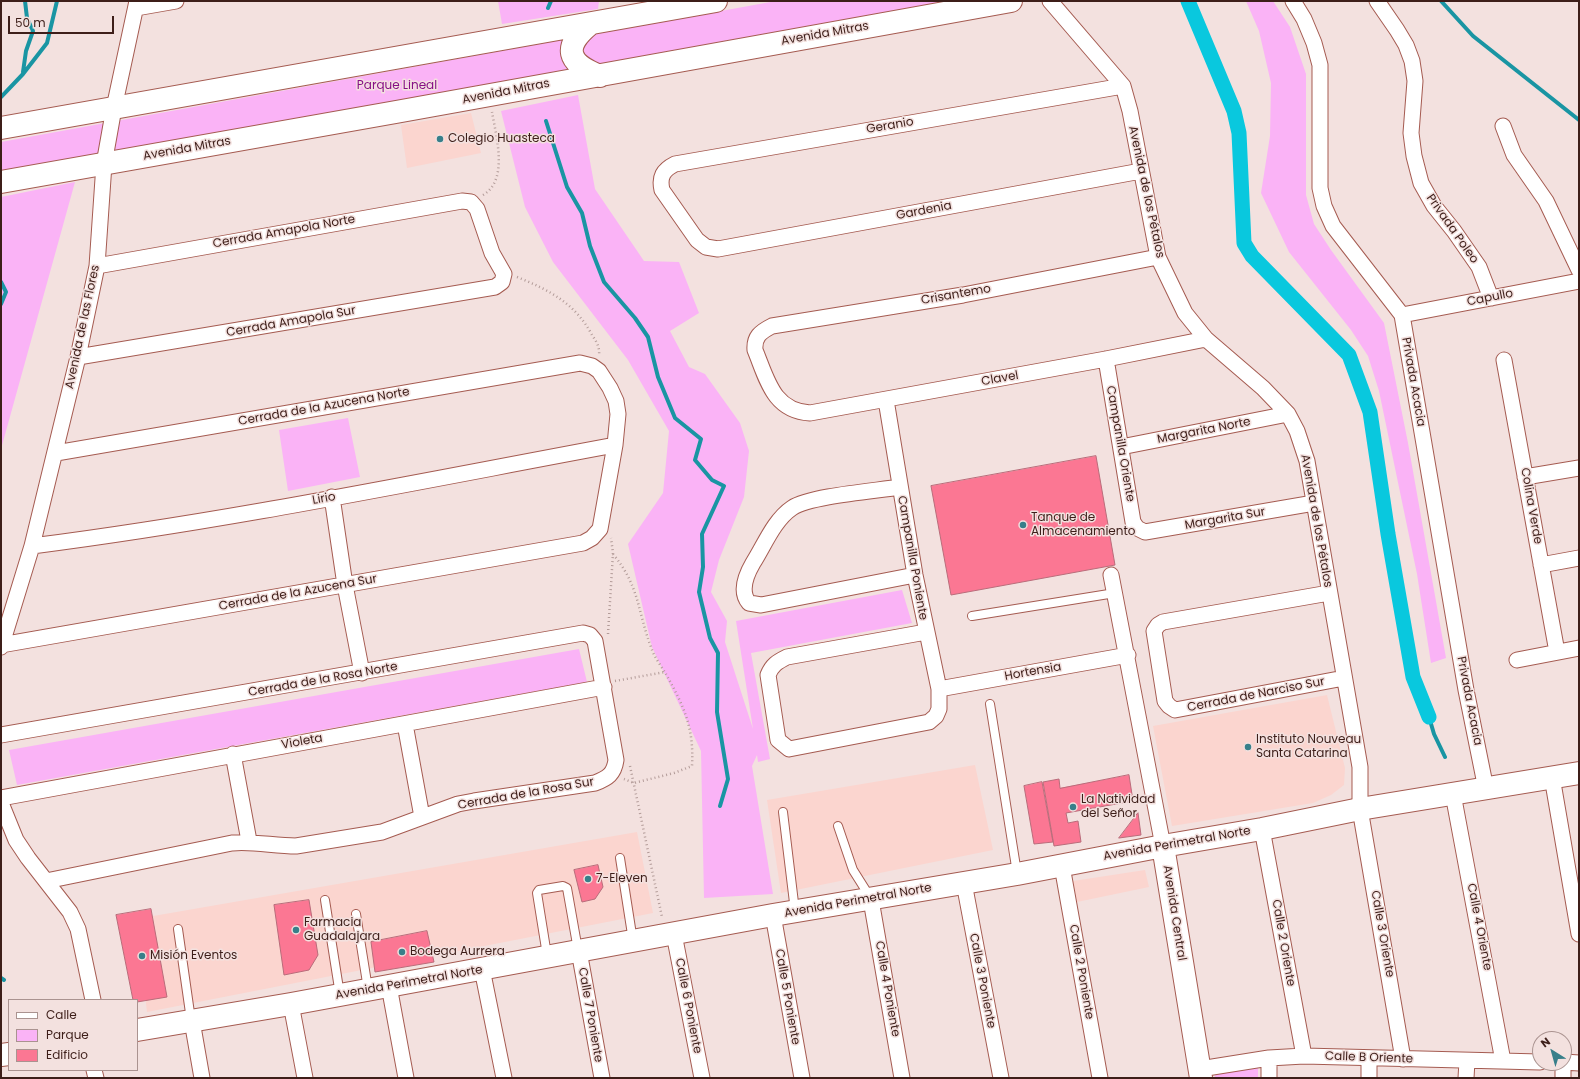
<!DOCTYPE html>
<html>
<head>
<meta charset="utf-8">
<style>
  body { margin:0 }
  #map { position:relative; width:1580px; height:1079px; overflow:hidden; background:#f3e1df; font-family:Poppins,sans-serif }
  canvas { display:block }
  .frame { position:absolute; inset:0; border:2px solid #3d1e19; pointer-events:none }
  .legend { position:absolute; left:8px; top:999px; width:130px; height:72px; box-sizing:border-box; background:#f3e1df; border:1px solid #aa9390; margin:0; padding:5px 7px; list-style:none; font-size:12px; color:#3d1e19 }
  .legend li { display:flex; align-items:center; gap:8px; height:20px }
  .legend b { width:20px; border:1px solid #aa9390 }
  .north { position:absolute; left:1532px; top:1031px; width:40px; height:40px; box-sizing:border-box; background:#f3e1df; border:1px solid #aa9390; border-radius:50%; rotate:323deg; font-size:11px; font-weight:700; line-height:16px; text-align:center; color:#3d1e19 }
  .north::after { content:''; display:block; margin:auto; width:14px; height:18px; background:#387f8a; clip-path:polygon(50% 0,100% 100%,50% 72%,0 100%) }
  .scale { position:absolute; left:8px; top:16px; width:106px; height:18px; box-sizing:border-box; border:2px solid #3d1e19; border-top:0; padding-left:5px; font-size:12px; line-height:14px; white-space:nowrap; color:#3d1e19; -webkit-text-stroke:3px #f3e1df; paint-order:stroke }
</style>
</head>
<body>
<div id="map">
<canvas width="1580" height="1079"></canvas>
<div class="frame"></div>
<ul class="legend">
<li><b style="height:5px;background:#fff"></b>Calle</li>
<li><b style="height:11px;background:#fab3f6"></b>Parque</li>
<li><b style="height:11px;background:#fb7793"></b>Edificio</li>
</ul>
<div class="north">N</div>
<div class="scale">50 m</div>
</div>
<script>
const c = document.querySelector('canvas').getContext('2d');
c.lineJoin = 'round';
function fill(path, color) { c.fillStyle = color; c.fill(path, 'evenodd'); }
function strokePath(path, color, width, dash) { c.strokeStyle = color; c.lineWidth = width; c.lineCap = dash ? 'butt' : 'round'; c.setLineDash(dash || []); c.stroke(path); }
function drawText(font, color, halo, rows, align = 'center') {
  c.font = font + ' Poppins,sans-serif'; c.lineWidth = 3; c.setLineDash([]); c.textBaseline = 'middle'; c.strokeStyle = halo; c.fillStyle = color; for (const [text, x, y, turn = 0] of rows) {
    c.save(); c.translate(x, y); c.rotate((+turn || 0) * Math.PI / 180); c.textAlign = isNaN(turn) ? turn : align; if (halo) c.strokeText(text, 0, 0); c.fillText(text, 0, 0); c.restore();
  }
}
fill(new Path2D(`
  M 471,113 L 481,153 L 407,168 L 401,125 Z
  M 1327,695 L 1345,768 L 1344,785 L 1331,795 L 1313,803 L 1172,826 L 1153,726 Z
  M 975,765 L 993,850 L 781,893 L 767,800 Z
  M 637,832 L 653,913 L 147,1012 L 136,919 Z
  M 1145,870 L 1149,887 L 1077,902 L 1073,881 Z`), '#fbd5cf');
fill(new Path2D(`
  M 498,1 L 599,1 L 598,9 L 502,24 Z
  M 776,1 L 946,1 L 1,172 L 1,142 Z
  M 1246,1 L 1273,1 L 1290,27 L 1306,74 L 1306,195 L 1314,224 L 1331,250 L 1384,323 L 1408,443 L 1446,658 L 1431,663 L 1417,574 L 1379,391 L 1368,356 L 1351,330 L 1289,252 L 1261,193 L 1270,136 L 1271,83 L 1259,31 Z
  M 578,95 L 595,189 L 644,261 L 679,262 L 699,313 L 670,331 L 689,367 L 705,374 L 740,423 L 749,451 L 744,497 L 719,560 L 711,592 L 727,621 L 725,642 L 753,729 L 736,621 L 902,590 L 912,623 L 751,653 L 770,759 L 758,762 L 757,755 L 752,766 L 773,894 L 704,898 L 701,751 L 652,647 L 628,544 L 663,493 L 669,431 L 628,360 L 553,262 L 525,207 L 501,111 Z
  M 75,182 L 1,449 L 1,197 Z
  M 348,418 L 360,477 L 288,491 L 279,430 Z
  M 579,649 L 587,682 L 17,785 L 9,750 Z
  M 1258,1066 L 1258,1078 L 1215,1078 L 1215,1074 Z`), '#fab3f6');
strokePath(new Path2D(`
  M 1441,1 L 1473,36 L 1579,120
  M 548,8 L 551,1
  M 23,72 L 26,51 L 33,31 L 27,18 L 25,1
  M 1,97 L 23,74 L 47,43 L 57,1
  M 546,121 L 567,187 L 582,213 L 590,246 L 604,282 L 635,318 L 648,337 L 658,377 L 675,418 L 701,439 L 695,460 L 712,480 L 724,486 L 702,534 L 703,567 L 699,592 L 710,638 L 718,653 L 717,712 L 728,779 L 720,806
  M 1,282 L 6,292 L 1,304
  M 1429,717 L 1434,734 L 1445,757
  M 1,978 L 4,980`), '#1995a3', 4);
strokePath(new Path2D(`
  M 1188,1 L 1234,111 L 1239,133 L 1244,243 L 1252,256 L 1349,355 L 1370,412 L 1388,534 L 1413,677 L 1429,717`), '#09c8de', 15);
const building = new Path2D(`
  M 1096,456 L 1115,565 L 951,595 L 931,486 Z
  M 1129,775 L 1133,801 L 1066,813 L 1068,823 L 1078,821 L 1081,842 L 1054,846 L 1043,782 L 1059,779 L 1060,788 Z
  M 1042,782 L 1053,842 L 1034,844 L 1024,786 Z
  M 1138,813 L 1141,835 L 1119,838 Z
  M 598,865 L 603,887 L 595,899 L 582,902 L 574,870 Z
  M 309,900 L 318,955 L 309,970 L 284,975 L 274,905 Z
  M 151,909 L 167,997 L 137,1002 L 137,1000 L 133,1000 L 116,915 Z
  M 427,931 L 434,962 L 375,972 L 371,942 Z`);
fill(building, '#fb7793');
strokePath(building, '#b96c7a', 1);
const lane = new Path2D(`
  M 972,616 L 1115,593
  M 990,704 L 1017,873
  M 783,812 L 795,911
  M 838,826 L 853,870 L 870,897
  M 620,858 L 633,941
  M 325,900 L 340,995
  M 356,914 L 368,989
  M 178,929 L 191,1020
  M 547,955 L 537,893 L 539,890 L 563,886 L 567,888 L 578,950`);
const street = new Path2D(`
  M 1050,1 L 1123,86 L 1130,111 L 1158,257 L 1185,313 L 1206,339 L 1263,388 L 1288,414 L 1297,431 L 1307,461 L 1360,767 L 1360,809 L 1403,1059
  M 1293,1 L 1304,19 L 1314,43 L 1320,65 L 1320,188 L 1324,206 L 1333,226 L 1402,315 L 1466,690 L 1486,789
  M 1377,1 L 1397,30 L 1406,45 L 1412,61 L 1415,81 L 1411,133 L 1414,156 L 1421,183 L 1434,206 L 1454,231 L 1479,267 L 1491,298
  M 136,8 L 176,1
  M 1123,86 L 675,164 C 663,170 659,177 662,190 L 697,240 L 706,247 L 718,249 L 1141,171
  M 1503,126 L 1514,155 L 1546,201 L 1579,270
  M 1158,257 L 963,295 L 772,326 C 760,332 754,337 755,350 C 767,379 773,411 810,413 L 1106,359 L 1206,339
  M 1402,315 L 1579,281
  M 78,357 L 495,287 L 502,282 L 504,274 L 492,253 L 477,209 L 471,202 L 462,201 L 97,266
  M 1106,359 L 1133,522 L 1137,528 L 1145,532 L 1314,503
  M 1504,360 L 1557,652
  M 886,400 L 915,575 L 939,689 L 939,709 L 936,716 L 929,722 L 789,749 L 778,740 L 768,675 C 772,665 777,662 787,657 L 926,632
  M 1121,447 L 1288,414
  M 1525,477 L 1579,468
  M 900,487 C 875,491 810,496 792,508 C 774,520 764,546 753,563 C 746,575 739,591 749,603 L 761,605 L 915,575
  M 332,497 L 345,585 L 362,673
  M 32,546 C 228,521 421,481 615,445
  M 1541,565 L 1579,558
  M 1111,575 L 1163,846
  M 1329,593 L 1163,622 L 1158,625 L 1154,631 L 1165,701 L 1169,706 L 1175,710 L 1344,678
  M 1,645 L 583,543 L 592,538 L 600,529 L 615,445 L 618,414 L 616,401 L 610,388 L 599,371 L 592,366 L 580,363 L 56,453
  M 1,647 L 32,546 L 78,357 L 97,266 L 104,164 L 114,108 L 137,1
  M 1517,660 L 1579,648
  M 939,689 L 1128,655
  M 405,724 L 422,817
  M 1,735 L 583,633 L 590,635 L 595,641 L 616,760 C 614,774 608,778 595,783 L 474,801 L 458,804 L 382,832 L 296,846 C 274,846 254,841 232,843 L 46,881
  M 233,754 L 249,841
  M 1552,777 L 1579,934
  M 1453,794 L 1503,1061
  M 1,798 L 604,687
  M 1,803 L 16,840 L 28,858 L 70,912 L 78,929 L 93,1000
  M 1262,829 L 1304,1056
  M 1062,866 L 1100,1078
  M 964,883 L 1001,1078
  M 871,900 L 902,1078
  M 773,915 L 802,1078
  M 674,934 L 702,1078
  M 579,951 L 602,1078
  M 482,969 L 504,1078
  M 389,986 L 406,1078
  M 291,1004 L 305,1078
  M 192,1021 L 202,1078
  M 1564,1062 L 1579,1063
  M 1200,1069 L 1269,1058 L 1304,1056 L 1540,1062
  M 94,1070 L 96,1078
  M 1269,1078 L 1269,1058
  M 1369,1078 L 1369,1058
  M 1466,1078 L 1467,1061
  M 1563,1078 L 1563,1063`);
const secondary = new Path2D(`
  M 590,24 C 562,47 567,63 600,76
  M 1,128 L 716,1
  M 1,182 C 338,123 674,62 1011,1
  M 1163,846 L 1201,1078
  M 137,1030 L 291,1004 L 773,915 L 1017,874 L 1163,846 L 1262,829 L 1360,809 L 1579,773
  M 1,1055 L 9,1054`);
strokePath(lane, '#a55b51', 10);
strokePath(street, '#a55b51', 17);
strokePath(secondary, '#a55b51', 24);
strokePath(new Path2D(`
  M 483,195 C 509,180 496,136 492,112
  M 517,277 C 549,290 575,303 592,335 C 596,341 600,347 599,355
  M 613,554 C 640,587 637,610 651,647 C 654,657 662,667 667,676 C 685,708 694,729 692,766 L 674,773 L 634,783 L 624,779
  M 608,634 L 613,553 L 611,538
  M 615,681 L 665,672
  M 630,766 L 662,917`), '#b39c99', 2.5, [1, 3]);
strokePath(lane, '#fff', 8);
strokePath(street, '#fff', 15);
strokePath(secondary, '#fff', 22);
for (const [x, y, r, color] of [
  [440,139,4,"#387f8a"],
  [1023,525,4,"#387f8a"],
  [1248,747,4,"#387f8a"],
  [1073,807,4,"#387f8a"],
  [588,879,4,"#387f8a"],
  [296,930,4,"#387f8a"],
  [402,952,4,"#387f8a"],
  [142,956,4,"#387f8a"]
]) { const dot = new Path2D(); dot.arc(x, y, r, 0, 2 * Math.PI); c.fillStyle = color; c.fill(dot); strokePath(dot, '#f3e1df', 1.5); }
drawText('12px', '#3d1e19', '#f3e1df', [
  ["Avenida Mitras",825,34,-10],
  ["Avenida Mitras",506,92,-11],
  ["Geranio",890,126,-10],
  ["Avenida Mitras",187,149,-10],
  ["Avenida de los Pétalos",1146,192,78],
  ["Gardenia",924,211,-11],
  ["Privada Poleo",1452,229,55],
  ["Cerrada Amapola Norte",284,232,-10],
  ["Crisantemo",956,295,-10],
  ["Capullo",1490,298,-11],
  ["Cerrada Amapola Sur",291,322,-10],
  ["Avenida de las Flores",83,327,-78],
  ["Clavel",1000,379,-10],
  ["Privada Acacia",1413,382,80],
  ["Cerrada de la Azucena Norte",324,407,-10],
  ["Margarita Norte",1204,431,-11],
  ["Campanilla Oriente",1120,444,80],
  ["Lirio",324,499,-10],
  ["Colina Verde",1531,506,80],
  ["Margarita Sur",1225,519,-10],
  ["Avenida de los Pétalos",1316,521,80],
  ["Campanilla Poniente",912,558,80],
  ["Cerrada de la Azucena Sur",298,593,-10],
  ["Hortensia",1033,672,-10],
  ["Cerrada de la Rosa Norte",323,680,-10],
  ["Cerrada de Narciso Sur",1256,695,-11],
  ["Privada Acacia",1469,701,79],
  ["Violeta",302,742,-10],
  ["Cerrada de la Rosa Sur",526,794,-10],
  ["Avenida Perimetral Norte",1177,844,-10],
  ["Avenida Perimetral Norte",858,901,-10],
  ["Avenida Central",1174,913,81],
  ["Calle 4 Oriente",1479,927,79],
  ["Calle 3 Oriente",1382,934,80],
  ["Calle 2 Oriente",1283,943,80],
  ["Calle 2 Poniente",1081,972,80],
  ["Calle 3 Poniente",982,981,79],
  ["Avenida Perimetral Norte",409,983,-10],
  ["Calle 4 Poniente",887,989,80],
  ["Calle 5 Poniente",787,997,80],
  ["Calle 6 Poniente",688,1006,79],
  ["Calle 7 Poniente",590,1015,80],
  ["Calle B Oriente",1369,1058,2]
]);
drawText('12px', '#870f86', '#f3e1df', [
  ["Parque Lineal",397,86]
]);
drawText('12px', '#3d1e19', '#f3e1df', [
  ["Colegio Huasteca",448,139],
  ["Tanque de",1031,518],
  ["Almacenamiento",1031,532],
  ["Instituto Nouveau",1256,740],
  ["Santa Catarina",1256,754],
  ["La Natividad",1081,800],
  ["del Señor",1081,814],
  ["7-Eleven",596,879],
  ["Farmacia",304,923],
  ["Guadalajara",304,937],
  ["Bodega Aurrera",410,952],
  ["Misión Eventos",150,956]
], 'left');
</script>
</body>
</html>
